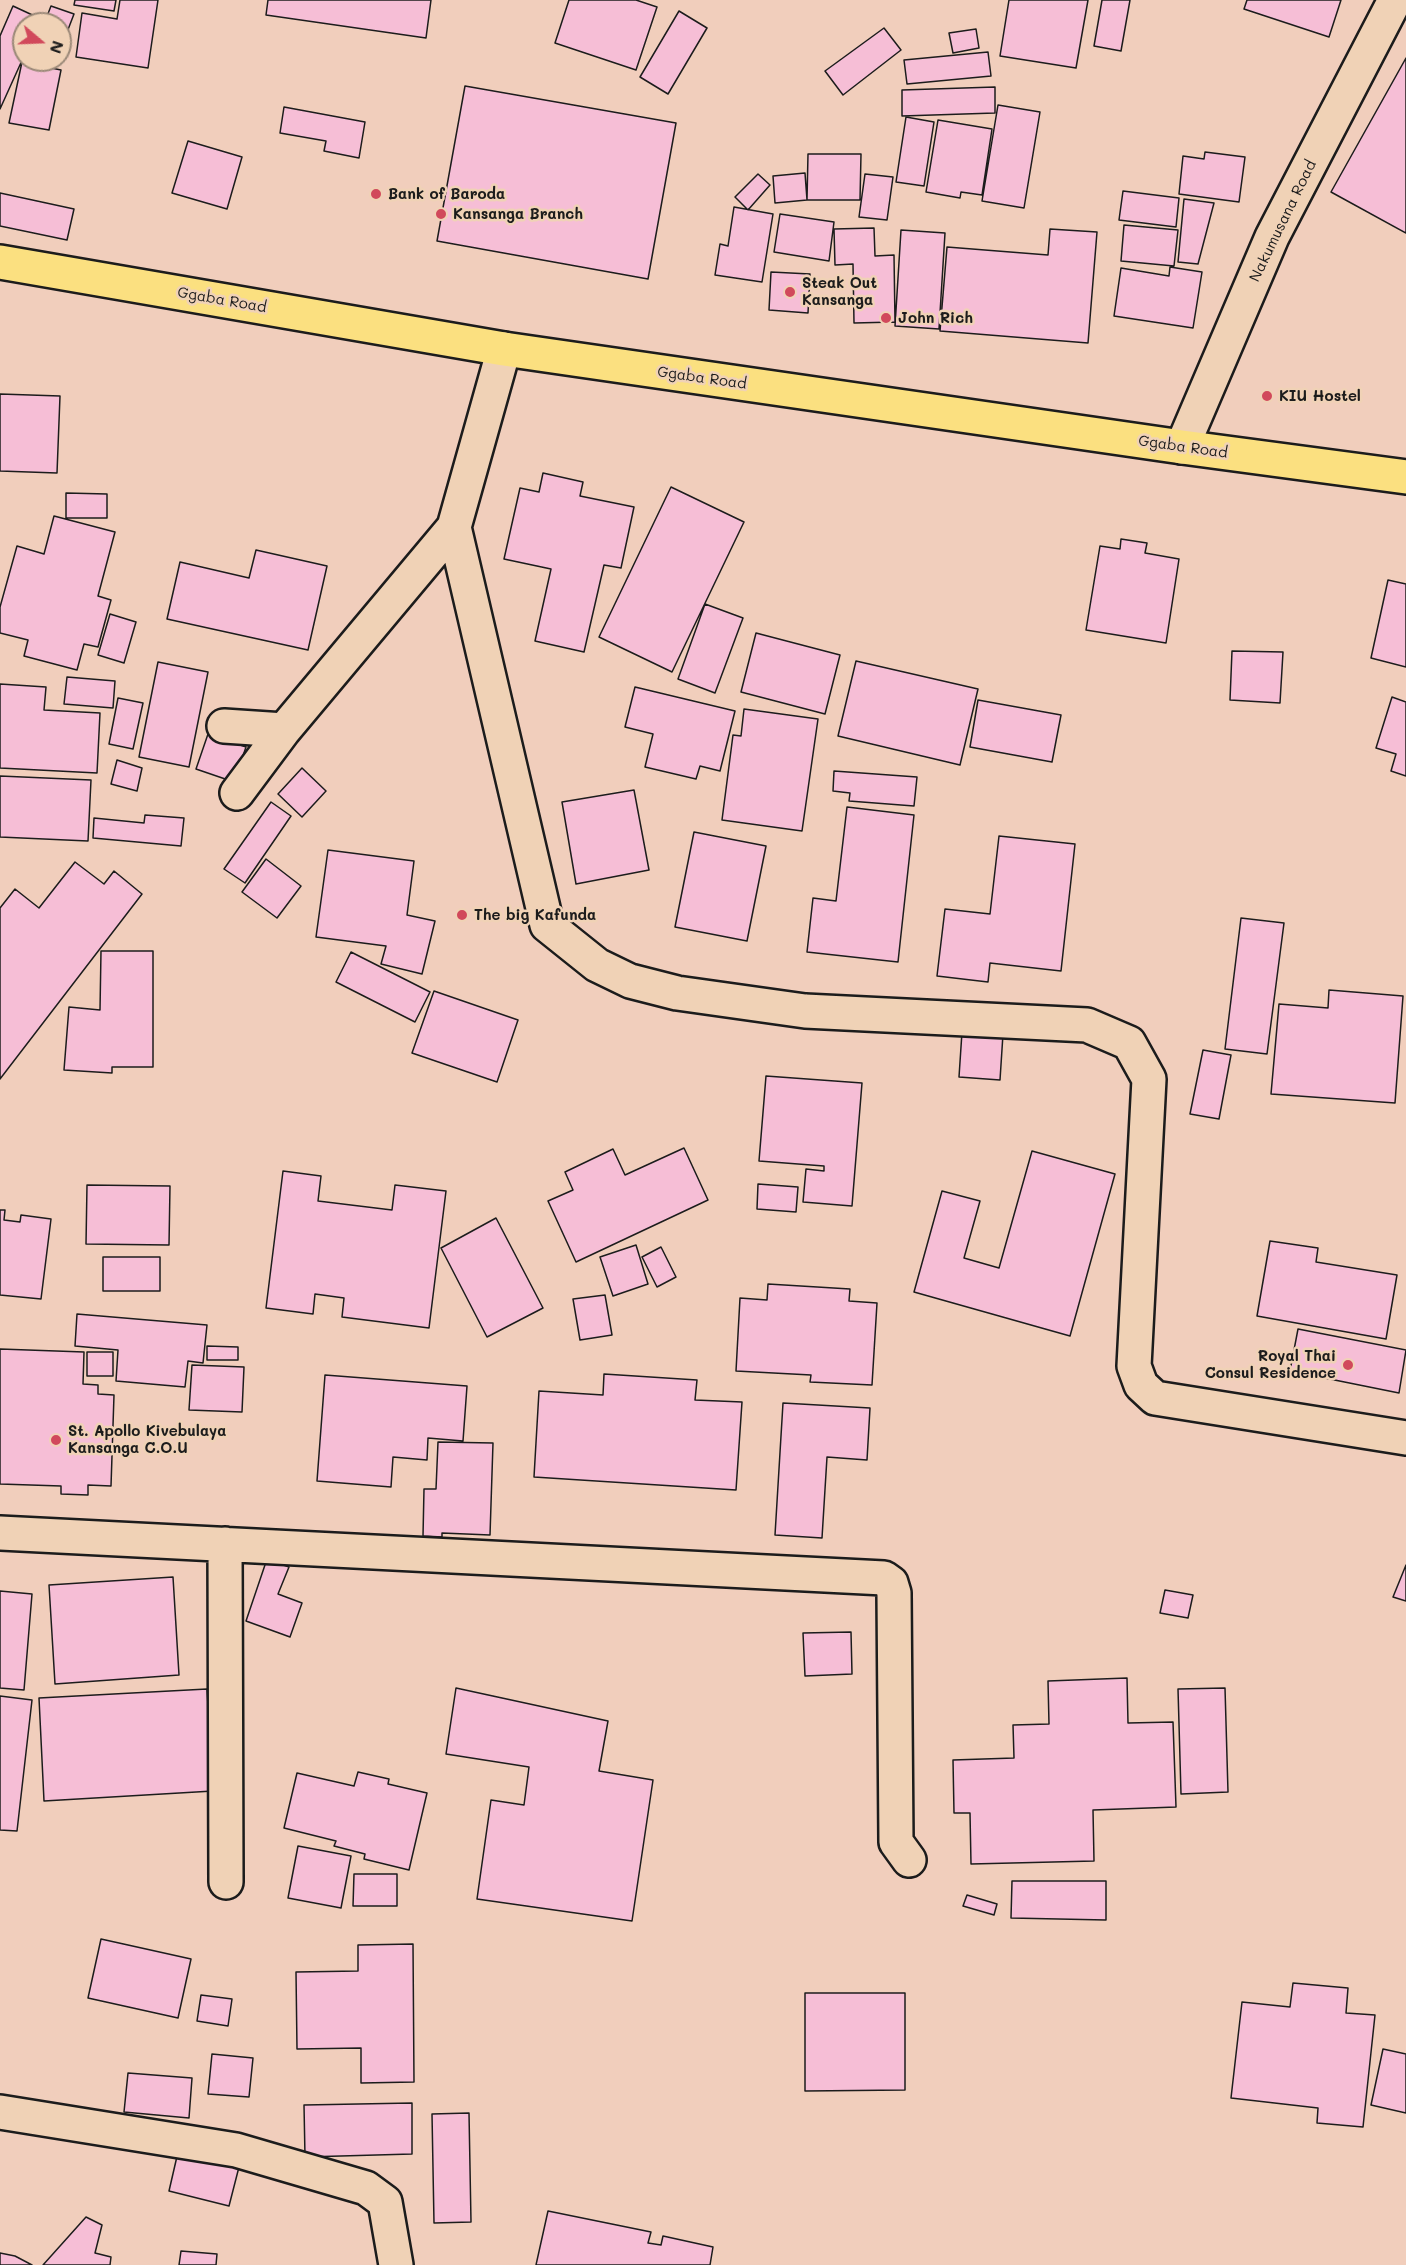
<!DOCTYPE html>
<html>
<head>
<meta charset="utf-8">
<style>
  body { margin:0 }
  #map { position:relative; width:1406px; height:2265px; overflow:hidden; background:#f1cebc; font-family:Mali,sans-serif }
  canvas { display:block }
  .north { position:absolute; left:12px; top:12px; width:60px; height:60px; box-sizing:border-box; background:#f0d2b6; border:2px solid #9b8978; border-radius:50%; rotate:109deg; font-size:16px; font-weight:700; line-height:24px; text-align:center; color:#1c1c1c }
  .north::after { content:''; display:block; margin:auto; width:21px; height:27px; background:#d1495b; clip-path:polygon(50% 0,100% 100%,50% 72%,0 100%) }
</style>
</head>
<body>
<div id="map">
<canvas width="1406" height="2265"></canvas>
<div class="north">N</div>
</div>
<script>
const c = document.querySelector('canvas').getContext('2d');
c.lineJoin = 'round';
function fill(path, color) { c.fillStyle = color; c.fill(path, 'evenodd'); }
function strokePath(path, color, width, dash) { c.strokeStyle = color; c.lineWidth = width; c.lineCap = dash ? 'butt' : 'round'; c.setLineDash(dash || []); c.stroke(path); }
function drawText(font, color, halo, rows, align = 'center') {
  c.font = font + ' Mali,sans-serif'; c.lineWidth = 5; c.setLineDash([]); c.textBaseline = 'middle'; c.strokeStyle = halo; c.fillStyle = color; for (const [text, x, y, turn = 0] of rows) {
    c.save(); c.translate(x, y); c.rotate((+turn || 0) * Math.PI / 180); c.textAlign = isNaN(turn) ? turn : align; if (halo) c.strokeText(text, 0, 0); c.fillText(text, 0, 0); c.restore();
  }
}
const building = new Path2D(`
  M 75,0 L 116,0 L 114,11 L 74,5 Z
  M 120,0 L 158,0 L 148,68 L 76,57 L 82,13 L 117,19 Z
  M 268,0 L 431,0 L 426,38 L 266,15 Z
  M 569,0 L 636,0 L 657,7 L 636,70 L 555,43 Z
  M 1009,0 L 1088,0 L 1076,68 L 1000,56 Z
  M 1102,0 L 1130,0 L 1121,51 L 1094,46 Z
  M 1247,0 L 1341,0 L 1329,37 L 1244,9 Z
  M 13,6 L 41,19 L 38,24 L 24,24 L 24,56 L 0,109 L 0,36 Z
  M 51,6 L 74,14 L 64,40 L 60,38 L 60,24 L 44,24 Z
  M 679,11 L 707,28 L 668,94 L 640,77 Z
  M 884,28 L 901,50 L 843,95 L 825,71 Z
  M 976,29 L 979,48 L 953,53 L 949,33 Z
  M 988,52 L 991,76 L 907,84 L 904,60 Z
  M 1406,58 L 1406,233 L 1331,192 Z
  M 22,62 L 61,70 L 49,130 L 9,123 Z
  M 465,86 L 676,123 L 648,279 L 437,241 Z
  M 995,87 L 995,113 L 902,116 L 902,90 Z
  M 998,105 L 1040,112 L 1024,208 L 982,201 Z
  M 284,107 L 365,122 L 359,158 L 324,151 L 326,141 L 280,133 Z
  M 906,117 L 934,122 L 924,186 L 896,182 Z
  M 938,120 L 992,129 L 982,195 L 961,192 L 960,198 L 926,192 Z
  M 188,141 L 242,157 L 227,209 L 172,193 Z
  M 1205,152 L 1245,157 L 1239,202 L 1179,194 L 1183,156 L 1204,159 Z
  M 808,154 L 861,154 L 860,200 L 807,200 Z
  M 805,173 L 807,200 L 775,203 L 773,176 Z
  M 758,174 L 770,185 L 748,210 L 735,197 Z
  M 865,174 L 893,177 L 887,220 L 859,217 Z
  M 1123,191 L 1179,198 L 1176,227 L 1119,220 Z
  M 0,193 L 74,209 L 67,240 L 0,226 Z
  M 1184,199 L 1214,203 L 1198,264 L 1178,262 Z
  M 734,207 L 773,214 L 762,282 L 715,275 L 720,244 L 728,246 Z
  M 780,214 L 834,222 L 829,261 L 774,252 Z
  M 1124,225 L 1178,230 L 1174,266 L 1121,261 Z
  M 874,228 L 875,256 L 894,255 L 895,322 L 854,323 L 853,264 L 835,265 L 834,229 Z
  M 1050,229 L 1097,232 L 1088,343 L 940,331 L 947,247 L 1048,255 Z
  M 901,230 L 945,233 L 939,329 L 895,326 Z
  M 1170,267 L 1202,272 L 1193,328 L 1114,316 L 1121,268 L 1169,276 Z
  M 771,272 L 810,274 L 808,313 L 769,310 Z
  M 0,394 L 60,396 L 57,473 L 0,471 Z
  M 543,473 L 583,482 L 580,496 L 634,507 L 621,568 L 604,565 L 584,652 L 535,641 L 551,569 L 504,559 L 520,488 L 539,492 Z
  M 671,487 L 744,522 L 672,672 L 599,637 Z
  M 66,493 L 107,494 L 107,518 L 66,518 Z
  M 54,516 L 115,532 L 98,596 L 111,600 L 98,647 L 84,644 L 77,670 L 24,656 L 28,640 L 0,633 L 0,607 L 17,546 L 44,554 Z
  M 1121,539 L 1147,543 L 1145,553 L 1179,559 L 1166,643 L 1086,630 L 1100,546 L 1120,549 Z
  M 256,550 L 327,566 L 308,650 L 167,619 L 180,562 L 249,578 Z
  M 1388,580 L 1406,584 L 1406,667 L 1371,658 Z
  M 705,604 L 743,618 L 715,693 L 678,679 Z
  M 110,614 L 136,622 L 124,663 L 98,655 Z
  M 756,633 L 840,655 L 825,714 L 741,692 Z
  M 1232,651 L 1283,652 L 1280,703 L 1230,700 Z
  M 856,661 L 978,689 L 960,765 L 838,736 Z
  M 158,662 L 208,672 L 189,767 L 139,757 Z
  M 67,677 L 115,681 L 113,708 L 64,704 Z
  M 0,684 L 46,687 L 44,710 L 100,713 L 97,773 L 0,768 Z
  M 635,687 L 735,711 L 720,771 L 700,766 L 696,779 L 645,767 L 653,734 L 625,727 Z
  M 1392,697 L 1406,702 L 1406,776 L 1391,771 L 1396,754 L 1376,748 Z
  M 118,698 L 143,703 L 133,749 L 109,744 Z
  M 978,700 L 1061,715 L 1052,762 L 970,747 Z
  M 744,709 L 818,719 L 802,831 L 722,820 L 733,735 L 741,736 Z
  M 208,734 L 246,747 L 234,782 L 196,769 Z
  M 117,760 L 142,768 L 137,791 L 111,784 Z
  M 302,768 L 326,791 L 302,817 L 278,794 Z
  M 834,771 L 917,777 L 914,806 L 849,801 L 850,793 L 833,791 Z
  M 0,776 L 91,780 L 88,841 L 0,837 Z
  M 634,790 L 649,870 L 576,884 L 562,802 Z
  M 271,802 L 291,816 L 245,883 L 224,869 Z
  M 847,807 L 914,815 L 898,962 L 807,952 L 813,898 L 836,901 Z
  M 145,815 L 184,818 L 181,846 L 93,838 L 94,818 L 144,823 Z
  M 694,832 L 766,846 L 747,941 L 675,927 Z
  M 999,836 L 1075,844 L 1061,971 L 990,963 L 988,982 L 937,976 L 945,909 L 990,914 Z
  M 328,850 L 414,861 L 407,915 L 435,921 L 422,974 L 381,964 L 386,946 L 316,937 Z
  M 266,859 L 301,886 L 277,918 L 242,892 Z
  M 75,862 L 104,884 L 114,871 L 142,894 L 0,1079 L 0,908 L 15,889 L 39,908 Z
  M 1241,918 L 1284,923 L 1267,1054 L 1225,1049 Z
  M 101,951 L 153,951 L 153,1067 L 112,1067 L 112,1073 L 64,1070 L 69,1007 L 100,1010 Z
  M 351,952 L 430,992 L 415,1022 L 336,982 Z
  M 1329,990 L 1403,996 L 1395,1103 L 1271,1094 L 1279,1004 L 1328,1008 Z
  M 434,991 L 518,1020 L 497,1082 L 412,1053 Z
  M 962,1032 L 1003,1034 L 1000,1080 L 959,1077 Z
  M 1203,1050 L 1231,1055 L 1219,1119 L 1190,1114 Z
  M 766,1076 L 862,1083 L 852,1206 L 803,1202 L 806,1169 L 824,1171 L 824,1166 L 759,1161 Z
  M 684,1148 L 708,1200 L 576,1262 L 548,1201 L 573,1190 L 565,1172 L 613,1149 L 625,1175 Z
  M 1032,1151 L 1115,1174 L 1070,1336 L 914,1292 L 942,1191 L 980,1201 L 964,1258 L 999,1268 Z
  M 283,1171 L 321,1176 L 318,1201 L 392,1210 L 395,1185 L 446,1191 L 429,1328 L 342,1317 L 344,1298 L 315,1294 L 313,1314 L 266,1308 Z
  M 758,1184 L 798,1187 L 796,1212 L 757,1209 Z
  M 87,1185 L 170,1186 L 169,1245 L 86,1244 Z
  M 0,1210 L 5,1210 L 4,1220 L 20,1222 L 21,1215 L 51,1219 L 41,1299 L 0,1295 Z
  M 496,1218 L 543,1308 L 487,1337 L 441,1248 Z
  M 1270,1241 L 1318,1248 L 1316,1262 L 1397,1275 L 1386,1339 L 1257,1316 Z
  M 636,1245 L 648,1284 L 613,1296 L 600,1257 Z
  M 661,1247 L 676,1277 L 657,1287 L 642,1257 Z
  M 103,1257 L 160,1257 L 160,1291 L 103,1291 Z
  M 768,1284 L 850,1289 L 849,1301 L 877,1303 L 872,1385 L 810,1382 L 811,1375 L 736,1371 L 740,1298 L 767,1300 Z
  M 605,1295 L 612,1335 L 580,1340 L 573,1299 Z
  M 77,1314 L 207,1325 L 203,1363 L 188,1361 L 185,1387 L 116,1381 L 118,1350 L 75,1346 Z
  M 1298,1329 L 1406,1350 L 1399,1393 L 1290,1371 Z
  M 207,1346 L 238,1347 L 238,1360 L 207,1360 Z
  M 0,1349 L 84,1352 L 83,1384 L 98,1385 L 98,1394 L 114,1395 L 111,1486 L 88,1485 L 88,1495 L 61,1494 L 61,1486 L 0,1484 Z
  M 87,1352 L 113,1352 L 113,1376 L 87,1376 Z
  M 192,1365 L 244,1367 L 242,1412 L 189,1410 Z
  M 604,1374 L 697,1380 L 695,1400 L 742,1402 L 736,1490 L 534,1477 L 539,1391 L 603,1395 Z
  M 325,1375 L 467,1386 L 463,1441 L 428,1438 L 427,1460 L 393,1457 L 391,1487 L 317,1481 Z
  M 783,1403 L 870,1408 L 867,1460 L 827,1457 L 822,1538 L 775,1535 Z
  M 438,1442 L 493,1443 L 490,1535 L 442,1533 L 442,1537 L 423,1536 L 424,1489 L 436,1489 Z
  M 267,1559 L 289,1567 L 278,1594 L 302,1603 L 290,1637 L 246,1621 Z
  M 1406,1565 L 1406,1601 L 1393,1597 Z
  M 173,1577 L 179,1675 L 55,1684 L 49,1585 Z
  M 1165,1590 L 1193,1595 L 1188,1618 L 1160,1613 Z
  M 0,1591 L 32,1594 L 24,1690 L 0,1688 Z
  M 851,1632 L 852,1674 L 805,1676 L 803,1633 Z
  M 1127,1678 L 1128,1723 L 1173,1722 L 1176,1807 L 1093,1810 L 1094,1861 L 971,1864 L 970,1813 L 954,1813 L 953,1760 L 1014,1758 L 1013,1725 L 1049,1724 L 1048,1681 Z
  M 456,1688 L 608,1721 L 599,1771 L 653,1780 L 632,1921 L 477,1899 L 491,1800 L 524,1805 L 529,1767 L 446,1754 Z
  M 1225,1688 L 1228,1792 L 1181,1794 L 1178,1689 Z
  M 207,1689 L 213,1791 L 44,1801 L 39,1698 Z
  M 0,1696 L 32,1700 L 17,1831 L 0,1830 Z
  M 358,1772 L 389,1779 L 388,1784 L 427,1793 L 409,1870 L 364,1859 L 365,1854 L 334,1846 L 336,1841 L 284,1828 L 297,1773 L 354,1786 Z
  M 298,1846 L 351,1856 L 341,1908 L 288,1898 Z
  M 354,1874 L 397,1874 L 397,1906 L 353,1906 Z
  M 1012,1881 L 1106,1881 L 1106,1920 L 1011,1918 Z
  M 967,1895 L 997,1904 L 994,1915 L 963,1906 Z
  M 101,1939 L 191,1959 L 178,2018 L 88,1998 Z
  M 413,1944 L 414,2082 L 361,2083 L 361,2048 L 297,2049 L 296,1972 L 358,1971 L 358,1945 Z
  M 1293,1983 L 1348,1988 L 1346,2013 L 1375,2015 L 1363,2127 L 1317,2123 L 1318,2108 L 1231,2098 L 1242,2002 L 1290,2007 Z
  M 805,1993 L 905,1993 L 905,2090 L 805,2091 Z
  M 201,1995 L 232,1999 L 228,2026 L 197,2021 Z
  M 1383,2049 L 1406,2054 L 1406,2113 L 1371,2105 Z
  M 212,2054 L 253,2058 L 249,2097 L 208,2094 Z
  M 128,2073 L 192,2078 L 189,2118 L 124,2112 Z
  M 412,2103 L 412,2154 L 305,2157 L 304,2105 Z
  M 469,2113 L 471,2222 L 434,2223 L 432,2114 Z
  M 178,2152 L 239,2167 L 229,2206 L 169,2191 Z
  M 548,2211 L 651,2232 L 648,2243 L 661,2245 L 663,2236 L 713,2247 L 710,2265 L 536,2265 Z
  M 86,2217 L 102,2225 L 95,2253 L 111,2257 L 110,2265 L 43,2265 Z
  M 181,2251 L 217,2254 L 216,2265 L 179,2265 Z
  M 0,2253 L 15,2256 L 32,2265 L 0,2265 Z`);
fill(building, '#f6bed6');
strokePath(building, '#1c1c1c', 1.5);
const minor = new Path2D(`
  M 1182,447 L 1272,237 L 1395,0
  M 454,527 L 547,925 L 597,965 L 630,981 L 677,993 L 805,1011 L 1087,1025 L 1129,1043 L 1149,1079 L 1134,1366 L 1141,1385 L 1155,1398 L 1406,1438
  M 224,726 L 284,730
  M 237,793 L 284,730 L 454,527 L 504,349
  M 0,1533 L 884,1578 L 891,1583 L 894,1593 L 896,1842 L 909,1860
  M 225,1544 L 226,1882
  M 0,2112 L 236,2150 L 366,2188 L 385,2202 L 396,2265`);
const major = new Path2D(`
  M 0,262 L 504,349 L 1182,447 L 1406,477`);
strokePath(minor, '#1c1c1c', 38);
strokePath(major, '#1c1c1c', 38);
strokePath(minor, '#f0d2b6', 33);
strokePath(major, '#fbe080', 33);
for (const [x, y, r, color] of [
  [376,194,6,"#d1495b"],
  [441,214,6,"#d1495b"],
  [790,292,6,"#d1495b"],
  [886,318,6,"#d1495b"],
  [1267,396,6,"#d1495b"],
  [462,915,6,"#d1495b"],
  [1348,1365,6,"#d1495b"],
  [56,1440,6,"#d1495b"]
]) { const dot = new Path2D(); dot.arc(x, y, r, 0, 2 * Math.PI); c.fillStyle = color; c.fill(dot); strokePath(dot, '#f0d2b6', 2); }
drawText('bold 15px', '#1c1c1c', '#f0d2b6', [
  ["Bank of Baroda",388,194],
  ["Kansanga Branch",453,214],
  ["Steak Out",802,283],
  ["Kansanga",802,300],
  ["John Rich",898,318],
  ["KIU Hostel",1279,396],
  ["The big Kafunda",474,915],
  ["Royal Thai",1336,1356,"right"],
  ["Consul Residence",1336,1373,"right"],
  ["St. Apollo Kivebulaya",68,1431],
  ["Kansanga C.O.U",68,1448]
], 'left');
drawText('15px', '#1c1c1c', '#f0d2b6', [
  ["Nakumusana Road",1283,221,-64],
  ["Ggaba Road",222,300,10],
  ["Ggaba Road",702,378,8],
  ["Ggaba Road",1183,447,8]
]);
</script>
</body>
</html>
